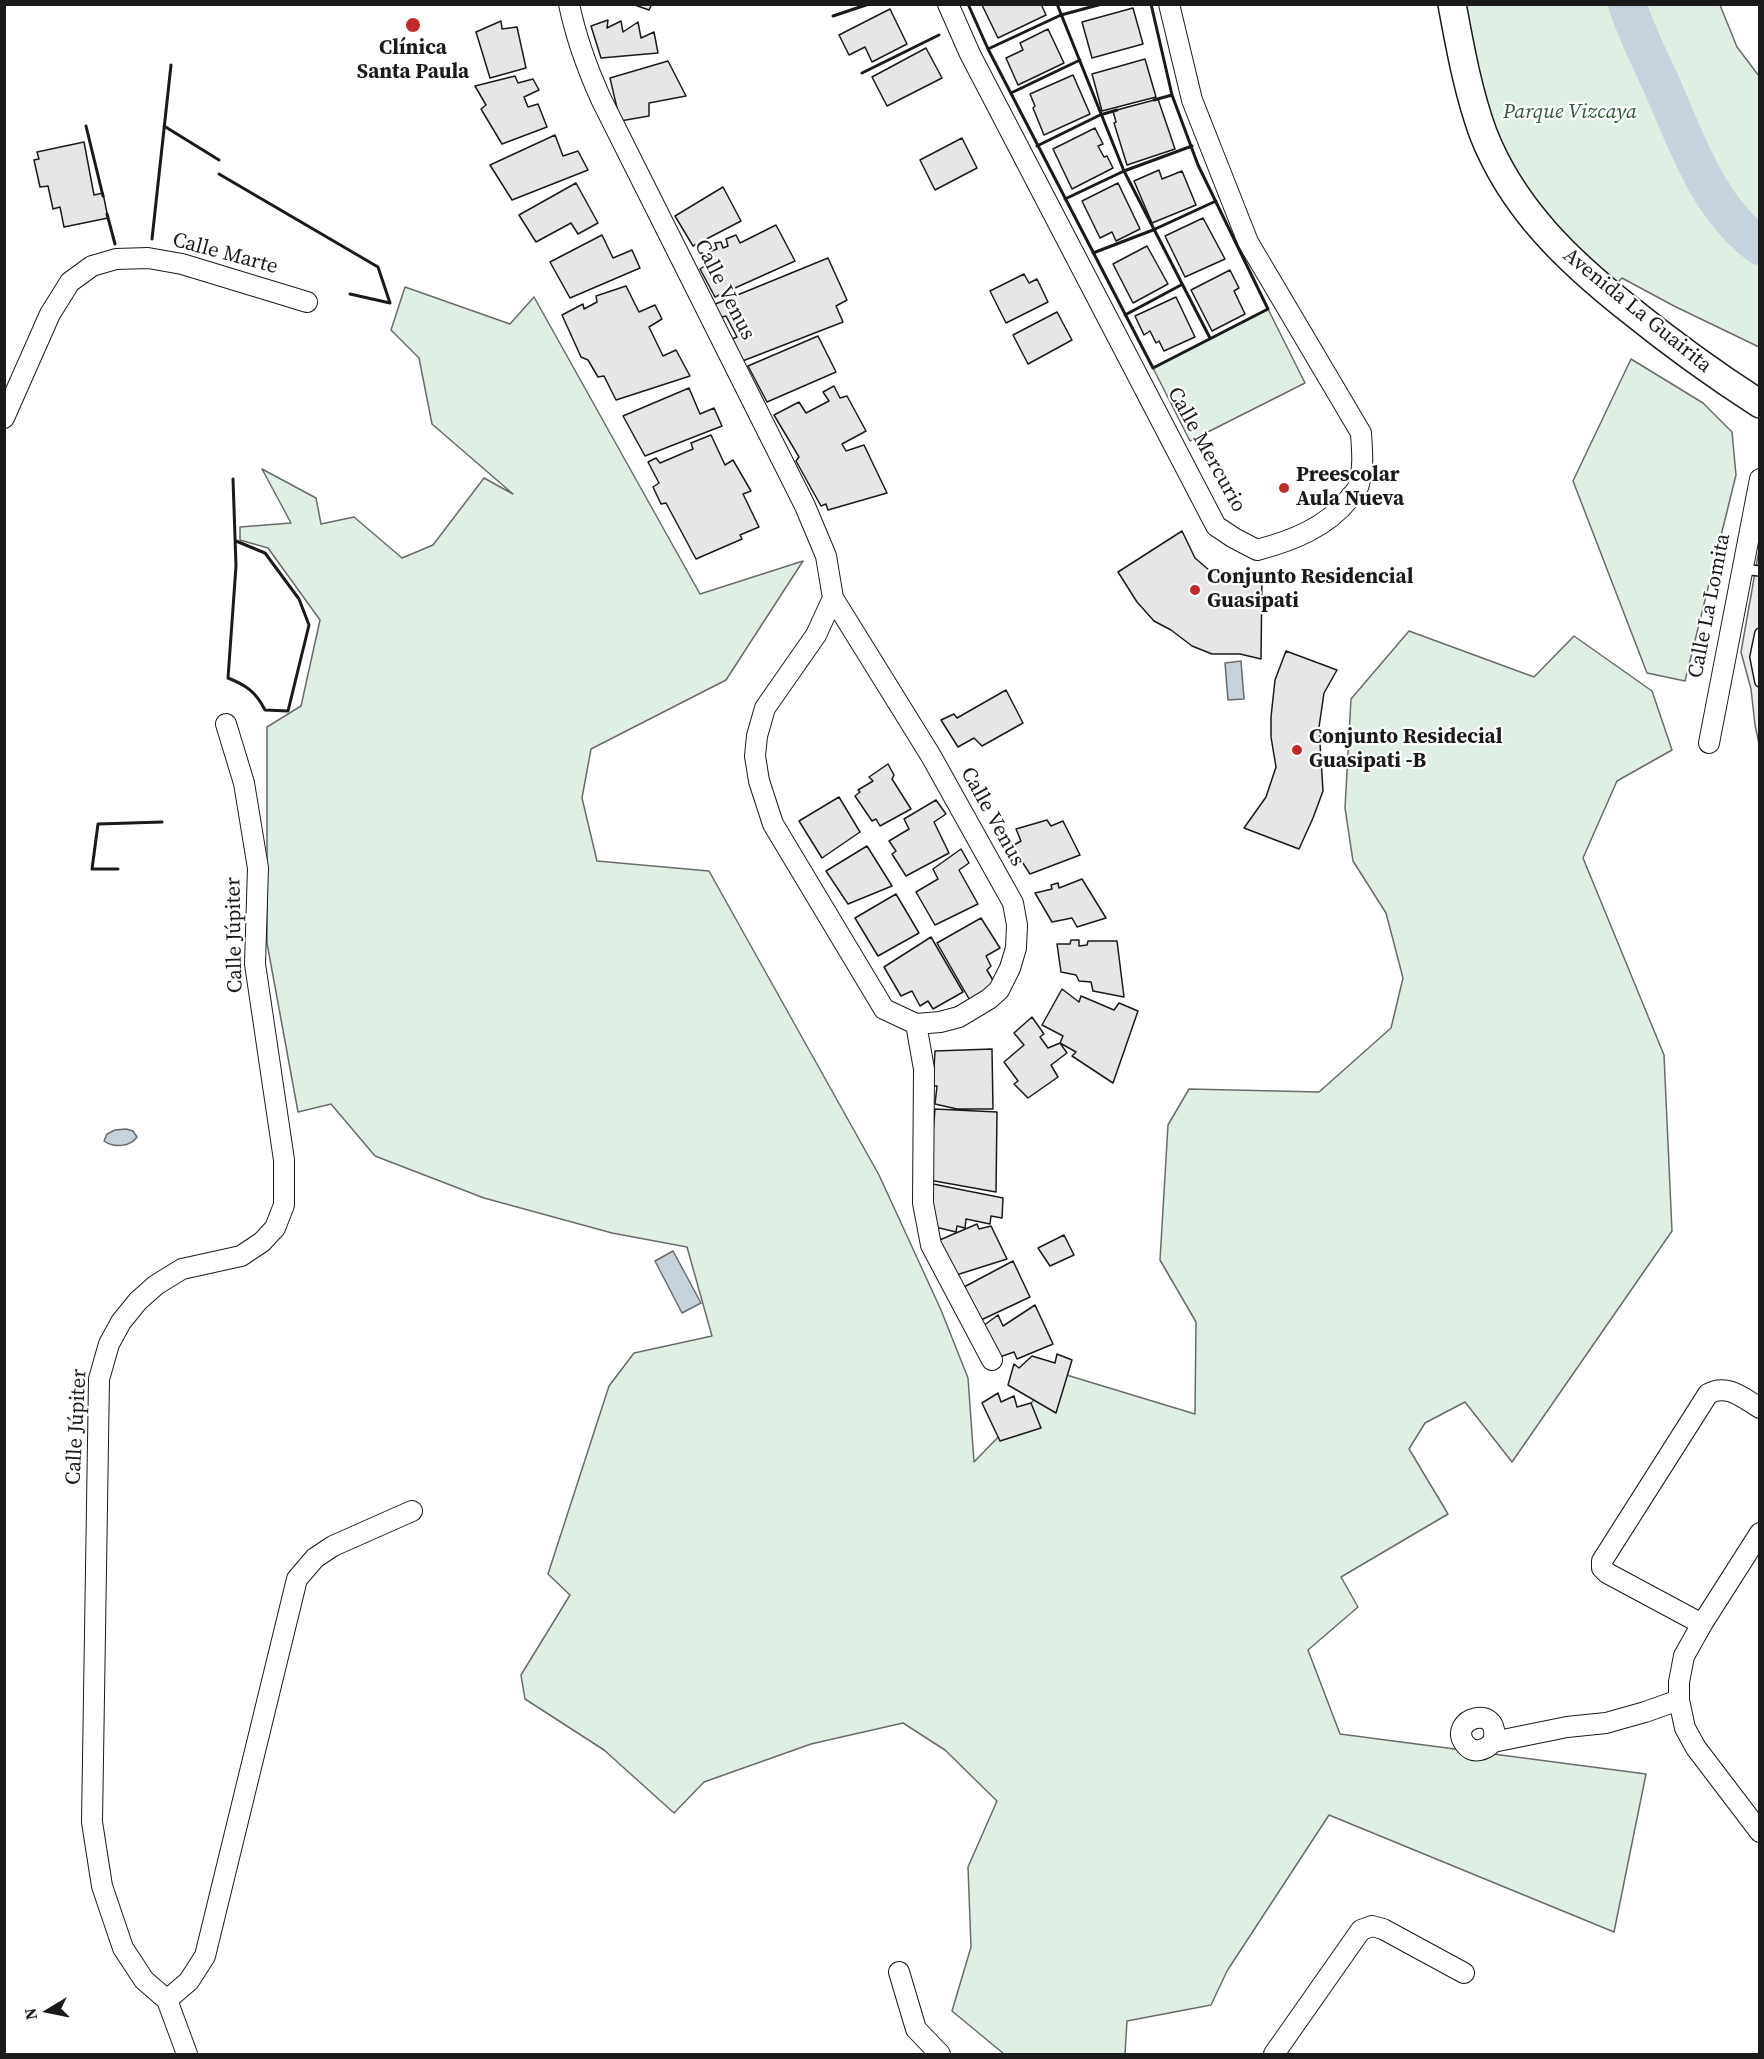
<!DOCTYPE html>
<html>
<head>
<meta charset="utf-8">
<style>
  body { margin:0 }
  #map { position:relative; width:1764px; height:2059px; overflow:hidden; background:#fff; font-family:"Source Serif 4",serif }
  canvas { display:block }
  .frame { position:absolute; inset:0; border:6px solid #1a1a1a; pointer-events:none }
  .north { position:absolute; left:18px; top:1981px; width:60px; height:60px; -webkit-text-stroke:4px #fff; paint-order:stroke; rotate:260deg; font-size:16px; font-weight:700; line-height:24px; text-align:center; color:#1a1a1a }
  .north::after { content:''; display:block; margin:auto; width:21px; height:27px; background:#1a1a1a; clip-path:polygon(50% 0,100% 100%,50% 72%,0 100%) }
</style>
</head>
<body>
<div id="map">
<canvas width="1764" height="2059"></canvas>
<div class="frame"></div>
<div class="north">N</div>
</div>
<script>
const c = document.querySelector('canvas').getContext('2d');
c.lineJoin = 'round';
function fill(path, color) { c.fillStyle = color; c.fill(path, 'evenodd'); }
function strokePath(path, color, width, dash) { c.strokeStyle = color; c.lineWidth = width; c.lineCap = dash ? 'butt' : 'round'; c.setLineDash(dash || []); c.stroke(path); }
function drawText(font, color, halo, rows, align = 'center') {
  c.font = font + ' "Source Serif 4",serif'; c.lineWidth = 4.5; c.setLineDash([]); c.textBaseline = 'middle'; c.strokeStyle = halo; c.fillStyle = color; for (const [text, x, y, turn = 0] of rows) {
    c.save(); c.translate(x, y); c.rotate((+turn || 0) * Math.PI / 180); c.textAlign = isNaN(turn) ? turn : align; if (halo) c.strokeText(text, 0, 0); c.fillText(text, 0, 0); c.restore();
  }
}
const green = new Path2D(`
  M 1461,5 L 1720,5 L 1737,47 L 1759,76 L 1759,347 L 1674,306 L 1622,278 L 1617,283 L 1570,240 L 1533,200 L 1497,139 Z
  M 405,287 L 510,324 L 534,297 L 700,594 L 803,561 L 726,680 L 591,749 L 582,798 L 597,861 L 709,871 L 879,1175 L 941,1310 L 968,1378 L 974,1462 L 1060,1373 L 1195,1414 L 1196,1322 L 1160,1260 L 1168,1125 L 1189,1089 L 1319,1092 L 1391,1028 L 1403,978 L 1386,913 L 1353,861 L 1345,808 L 1351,699 L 1409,631 L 1534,677 L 1574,636 L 1652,691 L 1672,750 L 1617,781 L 1583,858 L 1664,1055 L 1672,1231 L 1512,1462 L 1465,1402 L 1425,1423 L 1409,1449 L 1448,1514 L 1341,1577 L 1358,1607 L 1308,1650 L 1340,1734 L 1646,1774 L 1614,1932 L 1329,1815 L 1227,1971 L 1211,2005 L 1127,2021 L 1125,2054 L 1004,2054 L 952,2011 L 971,1947 L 968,1867 L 997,1801 L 945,1750 L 903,1723 L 811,1744 L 704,1782 L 674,1813 L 604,1750 L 525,1699 L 521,1675 L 570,1595 L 548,1574 L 609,1386 L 634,1353 L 712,1336 L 687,1247 L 612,1233 L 484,1198 L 375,1156 L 331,1104 L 298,1112 L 267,943 L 267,727 L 301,706 L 320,620 L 268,548 L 240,540 L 240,527 L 291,523 L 262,469 L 316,498 L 321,524 L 354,517 L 402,558 L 433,545 L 484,478 L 513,494 L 432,424 L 419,358 L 391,330 Z
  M 1268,309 L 1305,383 L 1190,441 L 1153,368 Z
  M 1631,359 L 1703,403 L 1732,432 L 1736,475 L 1685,681 L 1647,673 L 1573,481 Z`);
fill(green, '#e0efe3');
strokePath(green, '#6a6a6a', 1.5);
const parking = new Path2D(`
  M 1759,550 L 1759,744 L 1755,725 L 1751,689 L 1741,652 Z`);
fill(parking, '#ededed');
strokePath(parking, '#6a6a6a', 1.5);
const water = new Path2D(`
  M 1241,661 L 1244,699 L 1228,700 L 1225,663 Z
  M 126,1129 L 133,1131 L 137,1137 C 130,1147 114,1148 104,1141 L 107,1134 L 115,1130 Z
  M 673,1251 L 701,1303 L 682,1313 L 655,1261 Z`);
fill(water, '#c6d2dc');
strokePath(water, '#6a6a6a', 1.5);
strokePath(new Path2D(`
  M 1627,4 C 1636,32 1650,59 1662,86 C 1687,142 1708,208 1760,246`), '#c6d2dc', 38);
const building = new Path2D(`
  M 632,4 L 652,4 L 649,10 Z
  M 1041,4 L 1046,15 L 998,38 L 982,5 Z
  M 1133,8 L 1143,44 L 1092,58 L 1082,22 Z
  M 890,9 L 907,44 L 872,62 L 865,47 L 849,55 L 839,35 Z
  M 608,20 L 607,28 L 621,21 L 623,32 L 638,22 L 641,38 L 654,32 L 658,53 L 601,58 L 591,26 Z
  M 501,21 L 502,29 L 517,27 L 526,68 L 490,78 L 476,32 Z
  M 1048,29 L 1064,63 L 1018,85 L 1006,58 L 1023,50 L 1020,43 Z
  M 926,48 L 942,78 L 887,106 L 872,77 Z
  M 1145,59 L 1156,97 L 1102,111 L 1092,74 Z
  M 668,61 L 686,96 L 649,103 L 649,116 L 620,121 L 610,78 Z
  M 1073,75 L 1090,114 L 1044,135 L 1033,108 L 1035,106 L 1030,94 Z
  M 515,76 L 518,83 L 533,79 L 539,90 L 524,97 L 528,107 L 538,104 L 547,127 L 502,144 L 481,109 L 486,105 L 475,86 Z
  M 1158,99 L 1175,149 L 1127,165 L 1114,123 L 1116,122 L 1113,111 Z
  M 1095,128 L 1103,144 L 1098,146 L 1104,157 L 1107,156 L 1113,168 L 1072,189 L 1053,149 Z
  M 555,135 L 563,156 L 578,151 L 588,170 L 512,200 L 490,165 Z
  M 962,138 L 977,168 L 935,190 L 920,160 Z
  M 84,142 L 94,195 L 103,193 L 108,218 L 64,227 L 60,207 L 53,209 L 48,186 L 40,187 L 34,160 L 39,159 L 37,152 Z
  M 1159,170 L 1162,179 L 1182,171 L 1196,205 L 1152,223 L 1134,181 Z
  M 576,183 L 598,223 L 578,234 L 571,223 L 536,242 L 519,215 Z
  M 1118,183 L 1140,229 L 1116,241 L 1112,232 L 1100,238 L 1082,201 Z
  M 723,187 L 741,221 L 693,246 L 675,216 Z
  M 1203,218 L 1225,259 L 1185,277 L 1165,236 Z
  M 776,225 L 795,261 L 715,297 L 700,269 L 712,261 L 709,252 L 717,249 L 715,243 L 721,242 L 723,248 L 728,246 L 726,239 L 736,235 L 740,243 Z
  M 602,235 L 613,258 L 632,250 L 640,268 L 570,298 L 550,262 Z
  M 1147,246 L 1168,284 L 1133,303 L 1113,264 Z
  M 828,258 L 847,300 L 836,306 L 843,322 L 740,362 L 730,340 L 737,337 L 726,316 L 719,318 L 713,305 Z
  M 1230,270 L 1239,288 L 1234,291 L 1245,314 L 1212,331 L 1191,290 Z
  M 1024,274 L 1029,283 L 1037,279 L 1048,302 L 1006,323 L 990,291 Z
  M 626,286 L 639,312 L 655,305 L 662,319 L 649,327 L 663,356 L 676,350 L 690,376 L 616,400 L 604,376 L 598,377 L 588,360 L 581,357 L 562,315 L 583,304 L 584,309 L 597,302 L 596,296 Z
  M 1176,297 L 1195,337 L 1164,351 L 1159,341 L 1156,343 L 1150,331 L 1144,335 L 1135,316 Z
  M 1057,312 L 1072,340 L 1028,364 L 1013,335 Z
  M 818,336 L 836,372 L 767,402 L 748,366 Z
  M 834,386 L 840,398 L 847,396 L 866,431 L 842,444 L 846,451 L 864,445 L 887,493 L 828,510 L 826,504 L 821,506 L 796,461 L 799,457 L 774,415 L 799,402 L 806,413 L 829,401 L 823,392 Z
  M 689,388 L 700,414 L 714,408 L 722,426 L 645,456 L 623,416 Z
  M 711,435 L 725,465 L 733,460 L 751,491 L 743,494 L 759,527 L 740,535 L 742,539 L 696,559 L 666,503 L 661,504 L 653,487 L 659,483 L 648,462 L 656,458 L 660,463 L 693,449 L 691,443 Z
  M 1182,531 L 1195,558 L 1209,570 L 1238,578 L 1262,576 L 1261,659 L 1240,654 L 1212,654 L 1192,646 L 1171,630 L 1154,621 L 1137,602 L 1118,572 Z
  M 1286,651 L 1337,670 L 1324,693 L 1319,727 L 1323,791 L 1313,818 L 1299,849 L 1244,828 L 1266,797 L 1276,767 L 1271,737 L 1271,717 L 1275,680 Z
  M 1006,690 L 1023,723 L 982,746 L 974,738 L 958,747 L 941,720 L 954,714 L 957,718 Z
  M 888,764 L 894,775 L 892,779 L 911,809 L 880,826 L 876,819 L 872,821 L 855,796 L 860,792 L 858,790 L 873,781 L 869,777 Z
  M 839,797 L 860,832 L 822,858 L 799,821 Z
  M 936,800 L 946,814 L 934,822 L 949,853 L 906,876 L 892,854 L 896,851 L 889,841 L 909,829 L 904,819 Z
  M 1047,820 L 1051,826 L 1063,821 L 1080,855 L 1030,874 L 1012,846 L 1021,841 L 1016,829 Z
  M 867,846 L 892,886 L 848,904 L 826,871 Z
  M 961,849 L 969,863 L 959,870 L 978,904 L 935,925 L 916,892 L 938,879 L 933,869 Z
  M 1082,879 L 1106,918 L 1077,927 L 1072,918 L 1052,922 L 1035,893 L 1052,889 L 1051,885 L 1058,883 L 1059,888 Z
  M 896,894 L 919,933 L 878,956 L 855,918 Z
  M 981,918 L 1000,948 L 986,956 L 991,966 L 987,970 L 998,989 L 972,1004 L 937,943 Z
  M 931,937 L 963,992 L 933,1009 L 928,1001 L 920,1006 L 912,991 L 901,996 L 884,967 Z
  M 1071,940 L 1079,940 L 1079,946 L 1087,945 L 1088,941 L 1117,941 L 1124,997 L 1093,991 L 1091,982 L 1079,981 L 1076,975 L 1061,972 L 1057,944 L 1070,944 Z
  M 1062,989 L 1079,1002 L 1081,996 L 1114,1010 L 1119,1003 L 1138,1011 L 1113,1083 L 1072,1056 L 1076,1052 L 1060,1043 L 1063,1036 L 1042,1025 Z
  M 1032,1017 L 1044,1034 L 1040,1037 L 1048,1048 L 1060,1043 L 1067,1053 L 1051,1065 L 1058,1077 L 1028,1098 L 1014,1084 L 1018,1081 L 1004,1062 L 1024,1045 L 1014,1033 Z
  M 992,1049 L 993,1109 L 957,1109 L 935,1104 L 937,1086 L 933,1086 L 935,1051 Z
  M 935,1109 L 997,1112 L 996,1192 L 929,1180 Z
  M 933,1184 L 1003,1198 L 1002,1218 L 991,1216 L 990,1224 L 966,1219 L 965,1228 L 957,1226 L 956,1232 L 931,1226 Z
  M 977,1224 L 979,1229 L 991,1226 L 1007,1259 L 950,1277 L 935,1242 Z
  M 1064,1235 L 1074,1255 L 1050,1266 L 1038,1248 Z
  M 1013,1261 L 1030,1297 L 981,1320 L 964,1287 Z
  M 1035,1305 L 1053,1344 L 1017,1359 L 1014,1352 L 997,1358 L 983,1326 L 998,1315 L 1003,1326 Z
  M 1057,1354 L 1072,1360 L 1056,1413 L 1008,1385 L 1014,1364 L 1019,1368 L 1032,1356 L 1055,1363 Z
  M 998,1393 L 1001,1402 L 1014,1396 L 1017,1407 L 1031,1403 L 1041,1428 L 1000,1441 L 982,1403 Z`);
fill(building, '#e6e6e6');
strokePath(building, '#1a1a1a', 1.5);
const lane = new Path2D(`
  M 1741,569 L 1760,571
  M 1760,633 L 1755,657 L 1760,682`);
const street = new Path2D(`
  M 569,4 C 576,38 587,68 601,99 L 805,506 L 826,556 L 833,598 L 931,756 L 1013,903 L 1017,925 L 1016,948 L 1010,968 L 999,990 L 989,999 L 959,1017 L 940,1022 L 916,1024 L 884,1009 L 773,824 L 759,781 L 755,756 L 757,736 L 765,708 L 816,635 L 833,598
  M 948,4 L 970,54 L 1216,526 L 1234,538 L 1257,550 C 1291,541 1326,528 1349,499 C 1353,494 1358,490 1359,484 C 1364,467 1362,450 1361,433 L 1248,242 L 1192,100 L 1169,4
  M 4,418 L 50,314 L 70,282 L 92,266 L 116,259 L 148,258 L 182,264 L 307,302
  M 1709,743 L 1760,479
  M 916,1024 L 924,1069 L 923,1203 L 931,1245 L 992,1360
  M 1760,1533 L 1702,1624 L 1684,1656 L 1679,1682 L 1679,1700 L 1685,1728 L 1696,1748 L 1760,1832
  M 1702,1624 L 1607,1573 L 1602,1568 L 1602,1561 L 1708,1394 C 1727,1383 1743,1398 1760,1408
  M 1493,1742 C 1503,1702 1446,1718 1465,1744 C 1473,1755 1486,1750 1493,1742 L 1567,1727 L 1606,1723 L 1645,1712 L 1679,1700
  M 899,1972 L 916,2029 L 940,2054
  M 167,2000 L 189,1981 L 205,1956 L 297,1579 L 315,1558 L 333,1546 L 412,1511
  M 187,2054 L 167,2000 L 144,1980 L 123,1948 L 102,1886 L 92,1822 L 99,1379 L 109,1344 L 121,1322 L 138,1301 L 156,1285 L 182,1269 L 241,1256 L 262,1242 L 275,1228 L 284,1205 L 284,1160 L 255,964 L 258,868 L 244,783 L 226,724
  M 1274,2054 L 1361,1930 L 1372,1926 L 1383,1929 L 1464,1973`);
const secondary = new Path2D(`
  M 1452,4 C 1460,47 1468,92 1483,133 C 1512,208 1569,262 1630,310 C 1672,344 1715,375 1760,404`);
strokePath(lane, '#1a1a1a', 12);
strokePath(street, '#1a1a1a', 22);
strokePath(secondary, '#1a1a1a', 30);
strokePath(lane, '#fff', 9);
strokePath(street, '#fff', 20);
strokePath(secondary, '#fff', 27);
strokePath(new Path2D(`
  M 968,4 L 988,49 L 1153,368 L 1268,309 L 1198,165 L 1172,95 L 1151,4
  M 1057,4 L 1124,171 L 1210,338
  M 833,16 L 869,4
  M 988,49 L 1061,15 L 1102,4
  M 862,73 L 939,35
  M 1011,93 L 1080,60
  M 1154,100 L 1172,95
  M 86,126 L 103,196
  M 164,126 L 219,160
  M 1037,146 L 1100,115 L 1117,110
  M 219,174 L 378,267 L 390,303 L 350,294
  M 1065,199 L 1124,171 L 1192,146
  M 107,214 L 115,244
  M 152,239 L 171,65
  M 1093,253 L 1153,230 L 1216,201
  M 1125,315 L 1181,285
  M 233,479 L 236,566 L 228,678 C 246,685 256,692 265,710 L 288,711 L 309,625 L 299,599 L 265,553 L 236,541
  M 118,869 L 92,869 L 98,824 L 162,822`), '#1a1a1a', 3);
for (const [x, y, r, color] of [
  [413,25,8,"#c62828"],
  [1284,488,6,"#c62828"],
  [1195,590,6,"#c62828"],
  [1297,750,6,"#c62828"]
]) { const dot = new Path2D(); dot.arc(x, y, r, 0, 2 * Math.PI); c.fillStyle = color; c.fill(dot); strokePath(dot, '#fff', 2); }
drawText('bold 21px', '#1a1a1a', '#fff', [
  ["Clínica",413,49,"center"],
  ["Santa Paula",413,73,"center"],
  ["Preescolar",1296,476],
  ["Aula Nueva",1296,500],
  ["Conjunto Residencial",1207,578],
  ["Guasipati",1207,602],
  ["Conjunto Residecial",1309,738],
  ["Guasipati -B",1309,762]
], 'left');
drawText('italic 21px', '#2b5a34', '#fff', [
  ["Parque Vizcaya",1570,113]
]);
drawText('21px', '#1a1a1a', '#fff', [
  ["Calle Marte",225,254,15],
  ["Calle Venus",724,290,63],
  ["Avenida La Guairita",1637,311,39],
  ["Calle Mercurio",1206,450,61],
  ["Calle La Lomita",1710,606,-79],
  ["Calle Venus",992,817,61],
  ["Calle Júpiter",235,935,-91],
  ["Calle Júpiter",77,1427,-87]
]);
</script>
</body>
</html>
